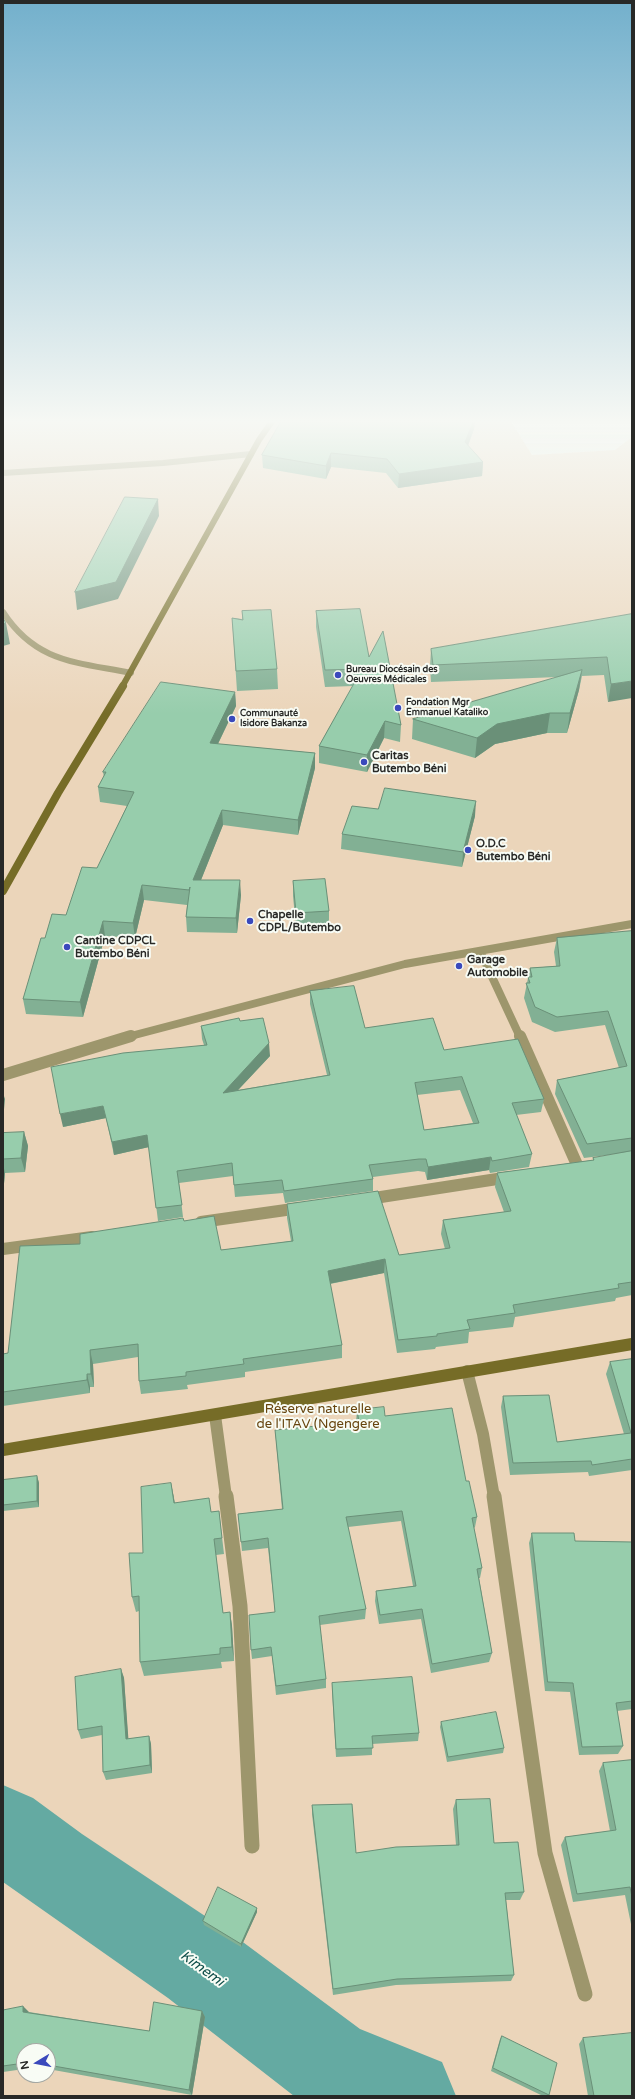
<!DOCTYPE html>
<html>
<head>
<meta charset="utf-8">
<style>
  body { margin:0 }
  #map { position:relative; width:635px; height:2099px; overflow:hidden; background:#ebefe7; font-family:"Varela Round",sans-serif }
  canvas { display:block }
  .frame { position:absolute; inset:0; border:4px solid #282927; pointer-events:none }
  .north { position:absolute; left:16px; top:2043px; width:40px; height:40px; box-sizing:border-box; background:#f8fcf5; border:1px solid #a5a8a3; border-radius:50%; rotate:260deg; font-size:11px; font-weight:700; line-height:16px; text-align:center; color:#282927 }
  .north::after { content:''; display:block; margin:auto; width:14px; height:18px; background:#3a49bc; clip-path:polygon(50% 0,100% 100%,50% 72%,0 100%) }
</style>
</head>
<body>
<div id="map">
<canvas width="635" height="2099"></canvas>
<div class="frame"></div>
<div class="north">N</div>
</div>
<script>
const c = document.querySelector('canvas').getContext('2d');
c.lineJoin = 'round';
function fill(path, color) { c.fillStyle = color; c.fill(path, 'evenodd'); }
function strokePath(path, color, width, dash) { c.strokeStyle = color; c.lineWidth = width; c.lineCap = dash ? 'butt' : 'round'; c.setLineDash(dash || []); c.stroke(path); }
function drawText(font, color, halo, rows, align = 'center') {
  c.font = font + ' "Varela Round",sans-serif'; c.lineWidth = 4; c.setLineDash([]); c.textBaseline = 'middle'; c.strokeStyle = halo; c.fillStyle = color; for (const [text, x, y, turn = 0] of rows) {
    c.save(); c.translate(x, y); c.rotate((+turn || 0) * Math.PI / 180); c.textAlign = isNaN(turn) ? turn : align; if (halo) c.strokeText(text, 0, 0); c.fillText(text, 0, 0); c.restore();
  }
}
fill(new Path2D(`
  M 3,420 L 510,420 L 532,455 L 615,450 L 632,437 L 632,2096 L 3,2096 ZM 24,2051 L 48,2051 L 48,2075 L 24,2075 Z`), '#ebd5ba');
fill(new Path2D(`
  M 3,1785 L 33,1798 L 82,1834 L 232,1934 L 360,2029 L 442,2062 L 456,2096 L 294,2096 L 168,1998 L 3,1882 Z`), '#64aaa2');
strokePath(new Path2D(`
  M 3,473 L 163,463 L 251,454
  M 3,612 C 36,663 77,662 131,673`), '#9d966c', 6);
strokePath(new Path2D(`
  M 480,951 L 520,1037
  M 127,1037 L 405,964 L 632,924`), '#9d966c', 8);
strokePath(new Path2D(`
  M 520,1036 L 578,1167
  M 3,1075 L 131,1036
  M 368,1199 L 510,1177
  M 201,1222 L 300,1208
  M 3,1249 L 92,1237
  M 467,1371 L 483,1434 L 494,1497
  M 215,1415 L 226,1497`), '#9d966c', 12);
strokePath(new Path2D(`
  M 226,1496 L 240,1606 L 252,1846
  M 494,1496 L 545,1853 L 585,1994`), '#9d966c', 15);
strokePath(new Path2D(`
  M 122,687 L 259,440 L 273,420`), '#766c27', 6);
strokePath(new Path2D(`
  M 3,891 L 58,793 L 123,686`), '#766c27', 8);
strokePath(new Path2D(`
  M 3,1450 L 632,1344`), '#766c27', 12);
fill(new Path2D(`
  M 282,420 L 475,420 L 474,429 L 468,446 L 483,462 L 482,476 L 398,488 L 386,473 L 331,467 L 326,479 L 263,468 L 262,455 Z
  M 242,611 L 277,669 L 278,689 L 237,691 L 232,618 L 242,619 Z
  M 316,611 L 369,657 L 401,725 L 400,742 L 384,738 L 367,772 L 319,763 L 319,746 L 353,686 L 325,687 L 316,627 Z
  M 632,614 L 608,702 L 604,675 L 582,676 L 579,690 L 567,733 L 547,733 L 495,744 L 475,758 L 412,739 L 413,719 L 558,677 L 431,682 L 430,667 L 431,649 Z
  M 235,692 L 236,706 L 218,744 L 315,753 L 315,768 L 298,835 L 223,825 L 201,880 L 241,895 L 237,933 L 187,932 L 186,917 L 187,905 L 144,900 L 135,938 L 105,936 L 83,1017 L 26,1014 L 23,999 L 45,938 L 66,915 L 97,868 L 127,806 L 100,802 L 98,787 L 104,777 L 103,772 Z
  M 378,809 L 475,816 L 462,867 L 341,849 L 342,834 Z
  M 293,881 L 329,911 L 329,926 L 296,927 L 293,896 Z
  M 632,931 L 632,1295 L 616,1298 L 615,1301 L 515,1317 L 513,1327 L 469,1332 L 468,1343 L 436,1347 L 435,1349 L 397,1353 L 384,1273 L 330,1284 L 342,1345 L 342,1358 L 245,1372 L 245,1377 L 187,1385 L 188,1389 L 141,1394 L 139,1381 L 138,1357 L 93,1364 L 94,1387 L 90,1387 L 90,1393 L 3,1406 L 3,1354 L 8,1353 L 80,1244 L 184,1221 L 221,1250 L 291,1241 L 287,1218 L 287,1204 L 399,1255 L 445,1249 L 441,1234 L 443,1220 L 504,1212 L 495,1187 L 497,1173 L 593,1160 L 593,1158 L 624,1153 L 584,1158 L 555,1094 L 557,1080 L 619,1068 L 605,1025 L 555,1032 L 532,1022 L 524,998 L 530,968 L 556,966 L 554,952 L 557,938 Z
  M 310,991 L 365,1028 L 444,1050 L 544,1099 L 541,1112 L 516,1115 L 532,1154 L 529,1167 L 490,1173 L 489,1170 L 427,1180 L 425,1172 L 418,1171 L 373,1177 L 373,1191 L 285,1203 L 283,1193 L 235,1197 L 233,1176 L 179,1183 L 183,1217 L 158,1221 L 149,1147 L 114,1155 L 106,1118 L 63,1127 L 204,1045 L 202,1039 L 201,1026 L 240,1021 L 270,1056 L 238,1090 L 327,1075 L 310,1004 ZM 460,1090 L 473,1123 L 424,1130 L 417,1095 Z
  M 24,1132 L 28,1146 L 25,1172 L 5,1173 L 3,1194 L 3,1133 Z
  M 632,1359 L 632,1470 L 589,1476 L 588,1472 L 510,1475 L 501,1407 L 503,1396 L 557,1442 L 624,1434 L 606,1374 L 610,1362 Z
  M 357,1410 L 385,1416 L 466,1481 L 477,1517 L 475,1527 L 474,1528 L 482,1568 L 480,1578 L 479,1578 L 492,1653 L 489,1662 L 431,1673 L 421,1619 L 379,1624 L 375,1601 L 376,1591 L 413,1586 L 401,1521 L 348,1527 L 366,1609 L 365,1619 L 320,1625 L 326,1679 L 326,1688 L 276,1695 L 272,1656 L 252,1659 L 251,1650 L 275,1612 L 268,1548 L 242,1551 L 238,1514 L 282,1509 L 275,1430 L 356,1422 Z
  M 37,1476 L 39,1483 L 39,1507 L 3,1511 L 3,1480 Z
  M 171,1483 L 175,1503 L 211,1512 L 219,1511 L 224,1554 L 216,1555 L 223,1613 L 230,1612 L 232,1626 L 234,1661 L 221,1662 L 222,1668 L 144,1676 L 140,1662 L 139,1611 L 136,1612 L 132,1597 L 143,1553 Z
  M 532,1533 L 575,1541 L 632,1542 L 632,1709 L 617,1711 L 623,1746 L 618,1754 L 579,1755 L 570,1692 L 545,1691 L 529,1543 Z
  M 121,1669 L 124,1678 L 128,1739 L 149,1736 L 151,1744 L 152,1773 L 106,1780 L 103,1772 L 102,1735 L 81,1739 L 78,1730 Z
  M 332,1683 L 419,1733 L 418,1741 L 372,1744 L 372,1755 L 336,1757 L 332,1691 Z
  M 441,1722 L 504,1748 L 503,1753 L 447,1762 L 440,1727 Z
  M 632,1760 L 632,1929 L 625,1895 L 573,1902 L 561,1845 L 565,1837 L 610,1831 L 599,1771 L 603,1763 Z
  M 456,1800 L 494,1843 L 524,1892 L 520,1900 L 506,1900 L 514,1975 L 511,1981 L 396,1985 L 333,1995 L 312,1814 L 312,1805 L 356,1853 L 456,1845 L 453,1809 Z
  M 257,1908 L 257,1912 L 241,1947 L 204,1925 L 203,1921 Z
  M 3,2010 L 29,2012 L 149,2031 L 202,2011 L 205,2017 L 192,2095 L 48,2069 L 48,2051 L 24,2051 L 24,2069 L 3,2072 Z
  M 502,2036 L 549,2095 L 548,2096 L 543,2096 L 491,2071 L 500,2039 Z
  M 583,2038 L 632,2096 L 588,2096 L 579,2044 Z`), '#82b094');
fill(new Path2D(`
  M 474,420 L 475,420 L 474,429 L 464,456 L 465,442 Z
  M 331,453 L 331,467 L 326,479 L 326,466 Z
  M 483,462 L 482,476 L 398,488 L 399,474 Z
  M 158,499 L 159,516 L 118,599 L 77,610 L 75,592 Z
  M 6,623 L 10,644 L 3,646 L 3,624 Z
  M 582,670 L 579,690 L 567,733 L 570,713 Z
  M 632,681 L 632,698 L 608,702 L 611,684 Z
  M 235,692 L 236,706 L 211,758 L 210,743 Z
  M 550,713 L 547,733 L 495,744 L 475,758 L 477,738 L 497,724 Z
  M 385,721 L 384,738 L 367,772 L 367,755 Z
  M 315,753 L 315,768 L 298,835 L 298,820 Z
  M 476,801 L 475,816 L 462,867 L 463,852 Z
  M 222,810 L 223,825 L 195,895 L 193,880 Z
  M 240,880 L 241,895 L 237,933 L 236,918 Z
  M 142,885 L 144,900 L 135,938 L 133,923 Z
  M 103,921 L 105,936 L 83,1017 L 80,1002 Z
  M 269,1043 L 270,1056 L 224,1105 L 223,1093 Z
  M 3,1093 L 5,1099 L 3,1120 Z
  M 103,1106 L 106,1118 L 63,1127 L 60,1114 Z
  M 24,1132 L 28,1146 L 25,1172 L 21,1158 Z
  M 147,1135 L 149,1147 L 114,1155 L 112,1142 Z
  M 491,1157 L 489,1170 L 427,1180 L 428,1167 Z
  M 3,1164 L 5,1173 L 3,1194 Z
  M 385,1259 L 384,1273 L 328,1284 L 328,1271 Z
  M 90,1350 L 93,1364 L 94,1387 L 91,1374 Z
  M 87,1374 L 90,1387 L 90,1393 L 87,1380 Z
  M 37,1476 L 39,1483 L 39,1507 L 37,1501 Z
  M 171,1483 L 174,1499 L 176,1519 L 174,1503 Z
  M 230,1612 L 232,1626 L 234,1661 L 232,1647 Z
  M 121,1669 L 124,1678 L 129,1747 L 126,1739 Z
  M 149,1736 L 151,1744 L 152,1773 L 150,1765 Z
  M 257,1908 L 257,1912 L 241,1947 L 241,1944 Z
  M 23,2006 L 29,2012 L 23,2012 Z
  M 202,2011 L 205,2017 L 192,2095 L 189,2090 Z`), '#6a9078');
const building = new Path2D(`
  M 282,420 L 474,420 L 465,442 L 483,462 L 399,474 L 387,459 L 331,453 L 326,466 L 262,455 Z
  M 125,497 L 158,499 L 116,582 L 75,592 Z
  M 360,609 L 369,657 L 383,631 L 401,725 L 385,721 L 367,755 L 319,746 L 362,669 L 325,670 L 316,611 Z
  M 271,610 L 277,669 L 236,671 L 232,618 L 243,620 L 242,611 Z
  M 632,614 L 632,681 L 611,684 L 607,657 L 433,665 L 431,649 Z
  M 3,618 L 6,623 L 3,624 Z
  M 582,670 L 570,713 L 550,713 L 497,724 L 477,738 L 413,719 Z
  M 161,682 L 235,692 L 210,743 L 315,753 L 298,820 L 222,810 L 193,880 L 240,880 L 236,918 L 186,917 L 190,887 L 189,890 L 142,885 L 133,923 L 103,921 L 80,1002 L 23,999 L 41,938 L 45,938 L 52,914 L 66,915 L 82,867 L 97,868 L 134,792 L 98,787 L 106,772 L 103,772 Z
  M 385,788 L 476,801 L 463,852 L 342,834 L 352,806 L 378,809 Z
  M 325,879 L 329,911 L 296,913 L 293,881 Z
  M 632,931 L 632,1138 L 587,1144 L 557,1080 L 627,1066 L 608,1011 L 557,1017 L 535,1007 L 526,983 L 530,983 L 528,977 L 532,977 L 530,968 L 560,966 L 557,938 Z
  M 354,986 L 365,1028 L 433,1018 L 444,1050 L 518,1039 L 544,1099 L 512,1103 L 532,1154 L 492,1161 L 491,1157 L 428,1167 L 426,1159 L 419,1159 L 369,1165 L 373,1179 L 284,1191 L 282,1180 L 234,1185 L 232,1163 L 177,1171 L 182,1205 L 156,1208 L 147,1135 L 112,1142 L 103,1106 L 60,1114 L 51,1067 L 123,1053 L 207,1045 L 201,1026 L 239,1018 L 240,1021 L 263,1018 L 269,1043 L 223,1093 L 330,1075 L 310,991 ZM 462,1077 L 479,1123 L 424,1130 L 415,1083 Z
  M 24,1132 L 21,1158 L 3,1159 L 3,1133 Z
  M 632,1151 L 632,1282 L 618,1284 L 619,1288 L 513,1305 L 515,1313 L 467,1320 L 470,1329 L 437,1334 L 437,1336 L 398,1340 L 385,1259 L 328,1271 L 342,1345 L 243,1359 L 244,1364 L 186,1372 L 186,1376 L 139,1381 L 138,1344 L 90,1350 L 91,1374 L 87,1374 L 87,1380 L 3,1392 L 3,1354 L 8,1353 L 20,1246 L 80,1244 L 80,1234 L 183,1218 L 184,1221 L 214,1216 L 221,1250 L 293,1241 L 287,1204 L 378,1191 L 399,1255 L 450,1248 L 443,1220 L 511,1211 L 497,1173 L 594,1160 L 593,1158 Z
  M 632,1359 L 632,1459 L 592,1465 L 591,1461 L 513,1463 L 503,1396 L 549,1395 L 557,1442 L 631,1433 L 610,1362 Z
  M 384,1407 L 385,1416 L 452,1408 L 466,1481 L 469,1481 L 477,1517 L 472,1518 L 482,1568 L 477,1569 L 492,1653 L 432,1664 L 422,1609 L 380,1615 L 376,1591 L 416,1586 L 402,1511 L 346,1517 L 366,1609 L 319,1616 L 326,1679 L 276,1686 L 271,1647 L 251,1650 L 249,1615 L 275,1612 L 268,1538 L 241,1542 L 238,1514 L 283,1509 L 275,1430 L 359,1422 L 357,1410 Z
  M 37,1476 L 37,1501 L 3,1505 L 3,1480 Z
  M 171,1483 L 174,1503 L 209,1498 L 211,1512 L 219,1511 L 222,1538 L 214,1539 L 223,1613 L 230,1612 L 232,1647 L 220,1648 L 220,1654 L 140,1662 L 139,1596 L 132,1597 L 129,1553 L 143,1553 L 141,1487 Z
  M 532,1533 L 574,1533 L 575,1541 L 632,1542 L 632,1701 L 616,1703 L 623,1746 L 582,1747 L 573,1683 L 548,1682 Z
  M 121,1669 L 126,1739 L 149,1736 L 150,1765 L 103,1772 L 102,1726 L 78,1730 L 75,1677 Z
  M 412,1677 L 419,1733 L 372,1736 L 373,1748 L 336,1749 L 332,1683 Z
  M 496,1712 L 504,1748 L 448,1757 L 441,1722 Z
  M 632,1760 L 632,1897 L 630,1887 L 577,1894 L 565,1837 L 616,1830 L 603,1763 Z
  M 490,1799 L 494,1843 L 518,1842 L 524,1892 L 505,1893 L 514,1975 L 397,1979 L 333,1989 L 312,1805 L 352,1804 L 356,1853 L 396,1847 L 459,1845 L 456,1800 Z
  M 218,1887 L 257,1908 L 241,1944 L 203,1921 Z
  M 154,2002 L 202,2011 L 189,2090 L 48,2065 L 48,2051 L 24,2051 L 24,2063 L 3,2066 L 3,2010 L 23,2006 L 23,2012 L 149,2031 Z
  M 632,2033 L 632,2096 L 594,2096 L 583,2038 Z
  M 502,2036 L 557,2063 L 549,2095 L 493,2068 Z`);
fill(building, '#97cdac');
strokePath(building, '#6a9078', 1);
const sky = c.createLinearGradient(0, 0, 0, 714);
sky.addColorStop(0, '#73b0cc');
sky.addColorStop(0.59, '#f6f8f4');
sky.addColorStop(1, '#f6f8f400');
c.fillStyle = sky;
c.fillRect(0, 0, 635, 714);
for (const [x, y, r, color] of [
  [338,675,4,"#3a49bc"],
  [398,708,4,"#3a49bc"],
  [232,719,4,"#3a49bc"],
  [364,762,4,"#3a49bc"],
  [468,850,4,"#3a49bc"],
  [250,921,4,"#3a49bc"],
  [67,947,4,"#3a49bc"],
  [459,966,4,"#3a49bc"]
]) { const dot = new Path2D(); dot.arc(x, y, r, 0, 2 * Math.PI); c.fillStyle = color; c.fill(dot); strokePath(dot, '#f8fcf5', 1.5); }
drawText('bold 9px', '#282927', '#f8fcf5', [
  ["Bureau Diocésain des",346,670],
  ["Oeuvres Médicales",346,680],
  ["Fondation Mgr",406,703],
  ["Emmanuel Kataliko",406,713],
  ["Communauté",240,714],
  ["Isidore Bakanza",240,724]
], 'left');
drawText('bold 11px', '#282927', '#f8fcf5', [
  ["Caritas",372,756],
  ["Butembo Béni",372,769],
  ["O.D.C",476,844],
  ["Butembo Béni",476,857],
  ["Chapelle",258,915],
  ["CDPL/Butembo",258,928],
  ["Cantine CDPCL",75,941],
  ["Butembo Béni",75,954],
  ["Garage",467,960],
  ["Automobile",467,973]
], 'left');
drawText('13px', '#67440e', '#f8fcf5', [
  ["Réserve naturelle",318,1410],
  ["de l'ITAV (Ngengere",318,1425]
]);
drawText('italic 14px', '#0e4d48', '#f8fcf5', [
  ["Kimemi",202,1969,36]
]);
</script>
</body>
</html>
